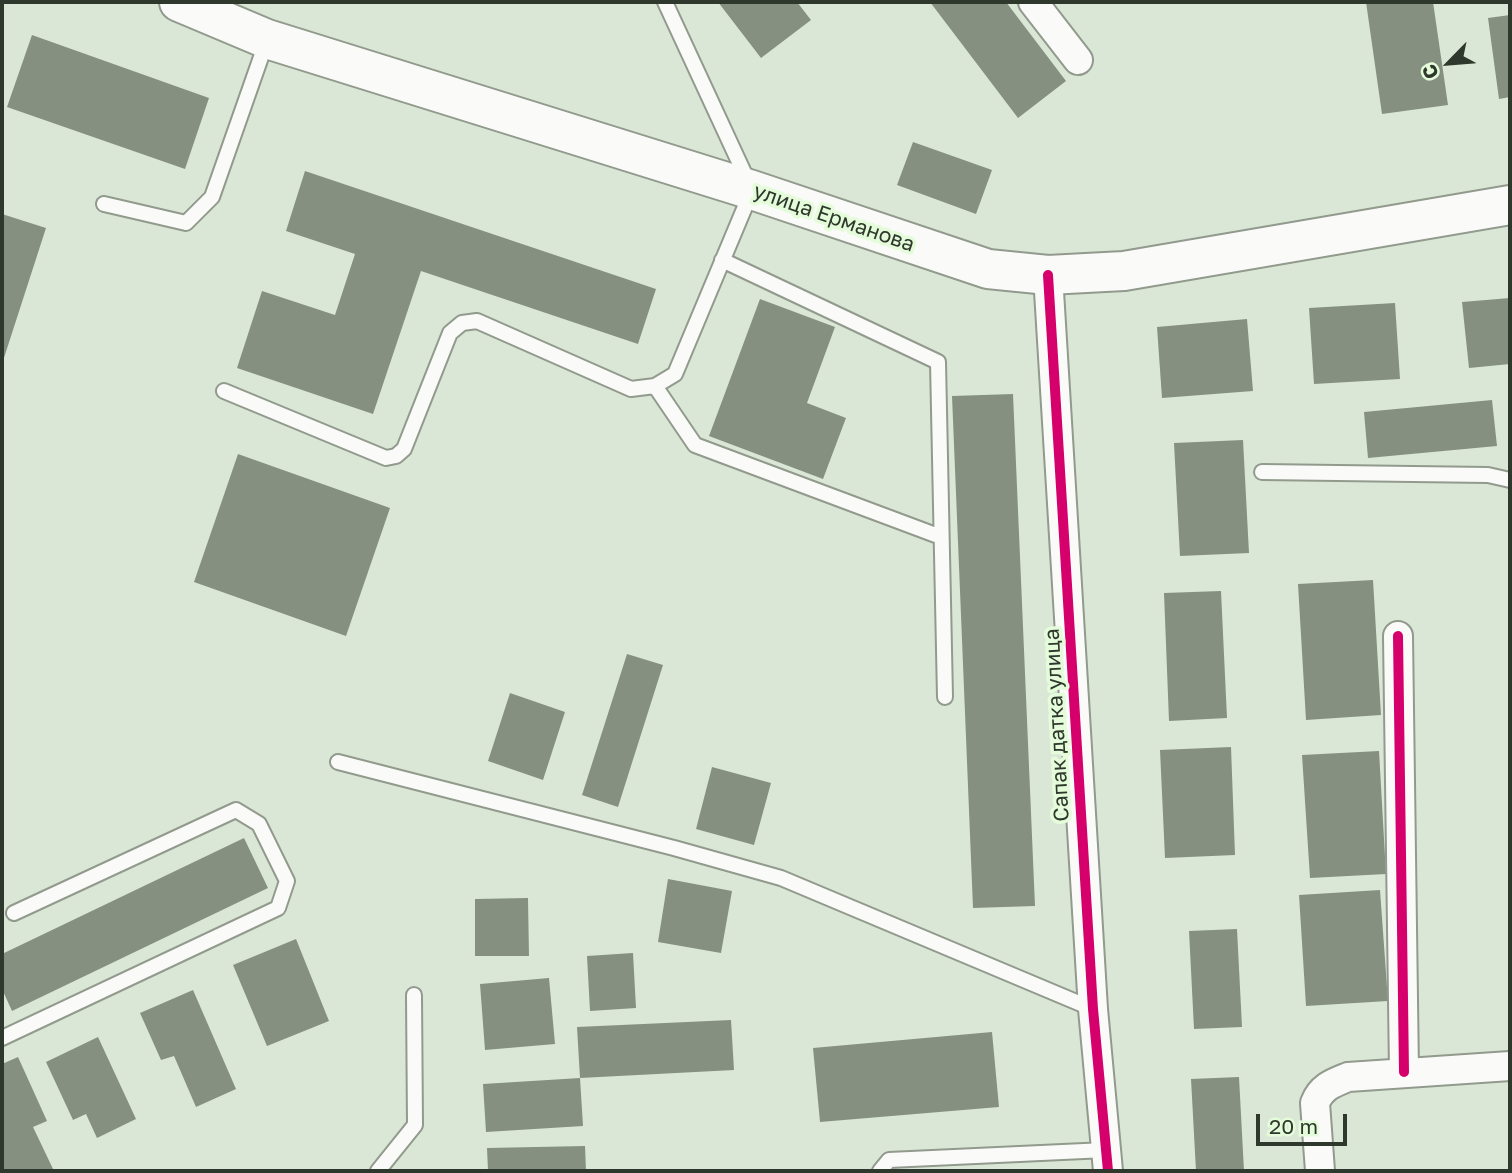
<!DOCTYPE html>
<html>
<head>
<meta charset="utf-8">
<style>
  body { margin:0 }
  #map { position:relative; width:1512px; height:1173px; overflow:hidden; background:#dbe7d6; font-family:"Golos Text",sans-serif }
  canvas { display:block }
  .frame { position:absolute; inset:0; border:4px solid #2f382c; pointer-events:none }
  .north { position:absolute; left:1414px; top:28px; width:70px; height:70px; -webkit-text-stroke:5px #e5fcdb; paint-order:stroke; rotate:245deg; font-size:19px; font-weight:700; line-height:28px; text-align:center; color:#2f382c }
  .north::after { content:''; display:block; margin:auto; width:24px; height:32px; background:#2f382c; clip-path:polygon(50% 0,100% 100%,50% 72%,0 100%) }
  .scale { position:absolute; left:1256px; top:1114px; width:91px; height:32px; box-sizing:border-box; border:4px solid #2f382c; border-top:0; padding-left:9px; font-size:21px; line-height:24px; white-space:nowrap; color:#2f382c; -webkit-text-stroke:5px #e5fcdb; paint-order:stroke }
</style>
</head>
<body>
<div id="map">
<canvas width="1512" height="1173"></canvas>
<div class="frame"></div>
<div class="north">С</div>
<div class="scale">20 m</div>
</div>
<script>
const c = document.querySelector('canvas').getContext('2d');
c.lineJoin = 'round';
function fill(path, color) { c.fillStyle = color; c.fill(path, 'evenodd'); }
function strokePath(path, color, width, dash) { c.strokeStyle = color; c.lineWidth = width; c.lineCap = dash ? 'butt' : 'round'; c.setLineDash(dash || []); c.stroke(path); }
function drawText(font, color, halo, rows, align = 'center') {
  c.font = font + ' "Golos Text",sans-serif'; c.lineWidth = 7; c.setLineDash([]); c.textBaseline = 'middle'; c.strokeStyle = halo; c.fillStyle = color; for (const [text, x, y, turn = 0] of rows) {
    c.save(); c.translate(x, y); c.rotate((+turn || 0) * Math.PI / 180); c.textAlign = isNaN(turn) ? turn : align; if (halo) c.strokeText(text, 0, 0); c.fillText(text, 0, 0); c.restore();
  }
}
fill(new Path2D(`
  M 718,2 L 797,2 L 811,20 L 761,58 Z
  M 930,2 L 1006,2 L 1066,81 L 1018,118 Z
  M 1366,2 L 1433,2 L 1448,105 L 1382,114 Z
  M 1510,15 L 1510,97 L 1499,99 L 1488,18 Z
  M 32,35 L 209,98 L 185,169 L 7,107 Z
  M 913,142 L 992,170 L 976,214 L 897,185 Z
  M 305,171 L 656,289 L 638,344 L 421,271 L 373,414 L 237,368 L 262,291 L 335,315 L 355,254 L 286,231 Z
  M 2,214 L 46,228 L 2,364 Z
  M 1510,298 L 1510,364 L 1469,368 L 1462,302 Z
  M 760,299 L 835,327 L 807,403 L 846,418 L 823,479 L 709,436 Z
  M 1395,303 L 1400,379 L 1314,384 L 1309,308 Z
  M 1247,319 L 1253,391 L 1162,398 L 1157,327 Z
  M 1013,394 L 1035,906 L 973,908 L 952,396 Z
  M 1492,400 L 1497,446 L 1368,458 L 1364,412 Z
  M 1243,440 L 1249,553 L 1180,556 L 1174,443 Z
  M 238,454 L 390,508 L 346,636 L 194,582 Z
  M 1373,580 L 1381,715 L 1306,720 L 1298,584 Z
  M 1221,591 L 1227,718 L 1169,721 L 1164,593 Z
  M 627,654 L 663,665 L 618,807 L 582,795 Z
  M 510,693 L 565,712 L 543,780 L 488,761 Z
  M 1231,747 L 1235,855 L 1165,858 L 1160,750 Z
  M 1379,751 L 1386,874 L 1310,878 L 1302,755 Z
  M 712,767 L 771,783 L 754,845 L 696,829 Z
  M 244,838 L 268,888 L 12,1011 L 2,989 L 2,954 Z
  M 668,879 L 732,891 L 721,953 L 658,942 Z
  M 1380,890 L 1388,1001 L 1306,1006 L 1299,895 Z
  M 528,898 L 529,956 L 475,956 L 475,899 Z
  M 1237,929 L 1242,1027 L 1194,1029 L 1189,931 Z
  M 296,939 L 329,1021 L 267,1046 L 233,965 Z
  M 633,953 L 636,1008 L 590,1011 L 587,956 Z
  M 549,978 L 555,1044 L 485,1050 L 480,984 Z
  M 193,990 L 236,1089 L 196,1107 L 174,1056 L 161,1060 L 140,1013 Z
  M 731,1020 L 734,1070 L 580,1078 L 577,1027 Z
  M 992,1032 L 999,1107 L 820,1122 L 813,1048 Z
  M 98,1037 L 136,1119 L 97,1138 L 86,1114 L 73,1120 L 46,1062 Z
  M 18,1057 L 47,1121 L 33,1127 L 54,1171 L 2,1171 L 2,1064 Z
  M 1239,1077 L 1244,1171 L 1196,1171 L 1191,1079 Z
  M 580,1078 L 583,1126 L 486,1132 L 483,1084 Z
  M 585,1146 L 586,1171 L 488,1171 L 487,1148 Z`), '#859080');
const lane = new Path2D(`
  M 104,204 L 186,223 L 212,197 L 267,40
  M 722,260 L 938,362 L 945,697
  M 655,386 L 695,445 L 941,537
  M 224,391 L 386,458 L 396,456 L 404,449 L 450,333 L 462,323 L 477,321 L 631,389 L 655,386 L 675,374 L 752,190 L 665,2
  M 1262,472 L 1488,475 L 1510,480
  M 338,762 L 674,848 L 781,878 L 1093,1009
  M 2,1038 L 278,908 L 287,881 L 259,824 L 236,810 L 14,913
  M 378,1171 L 415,1125 L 414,995
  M 880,1171 L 889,1160 L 1106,1150`);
const street = new Path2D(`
  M 1033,2 L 1078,60
  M 1048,275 L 1093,1009 L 1108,1171
  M 1398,636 L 1404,1072
  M 1320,1171 L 1315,1103 C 1321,1087 1333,1083 1348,1077 L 1510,1066`);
const secondary = new Path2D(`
  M 179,2 L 267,39 L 752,190 L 988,269 L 1048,275 L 1124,271 L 1510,205`);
strokePath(lane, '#919a8d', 18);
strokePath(street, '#919a8d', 32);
strokePath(secondary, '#919a8d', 42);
strokePath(lane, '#fafbf9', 14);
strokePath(street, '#fafbf9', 28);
strokePath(secondary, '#fafbf9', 38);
strokePath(new Path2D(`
  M 1048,275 L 1093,1009 L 1108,1171
  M 1398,636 L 1404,1072`), '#d6006c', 10);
drawText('21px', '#2f382c', '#e5fcdb', [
  ["улица Ерманова",834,218,19],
  ["Сапак датка улица",1057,725,-93]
]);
</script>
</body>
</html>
